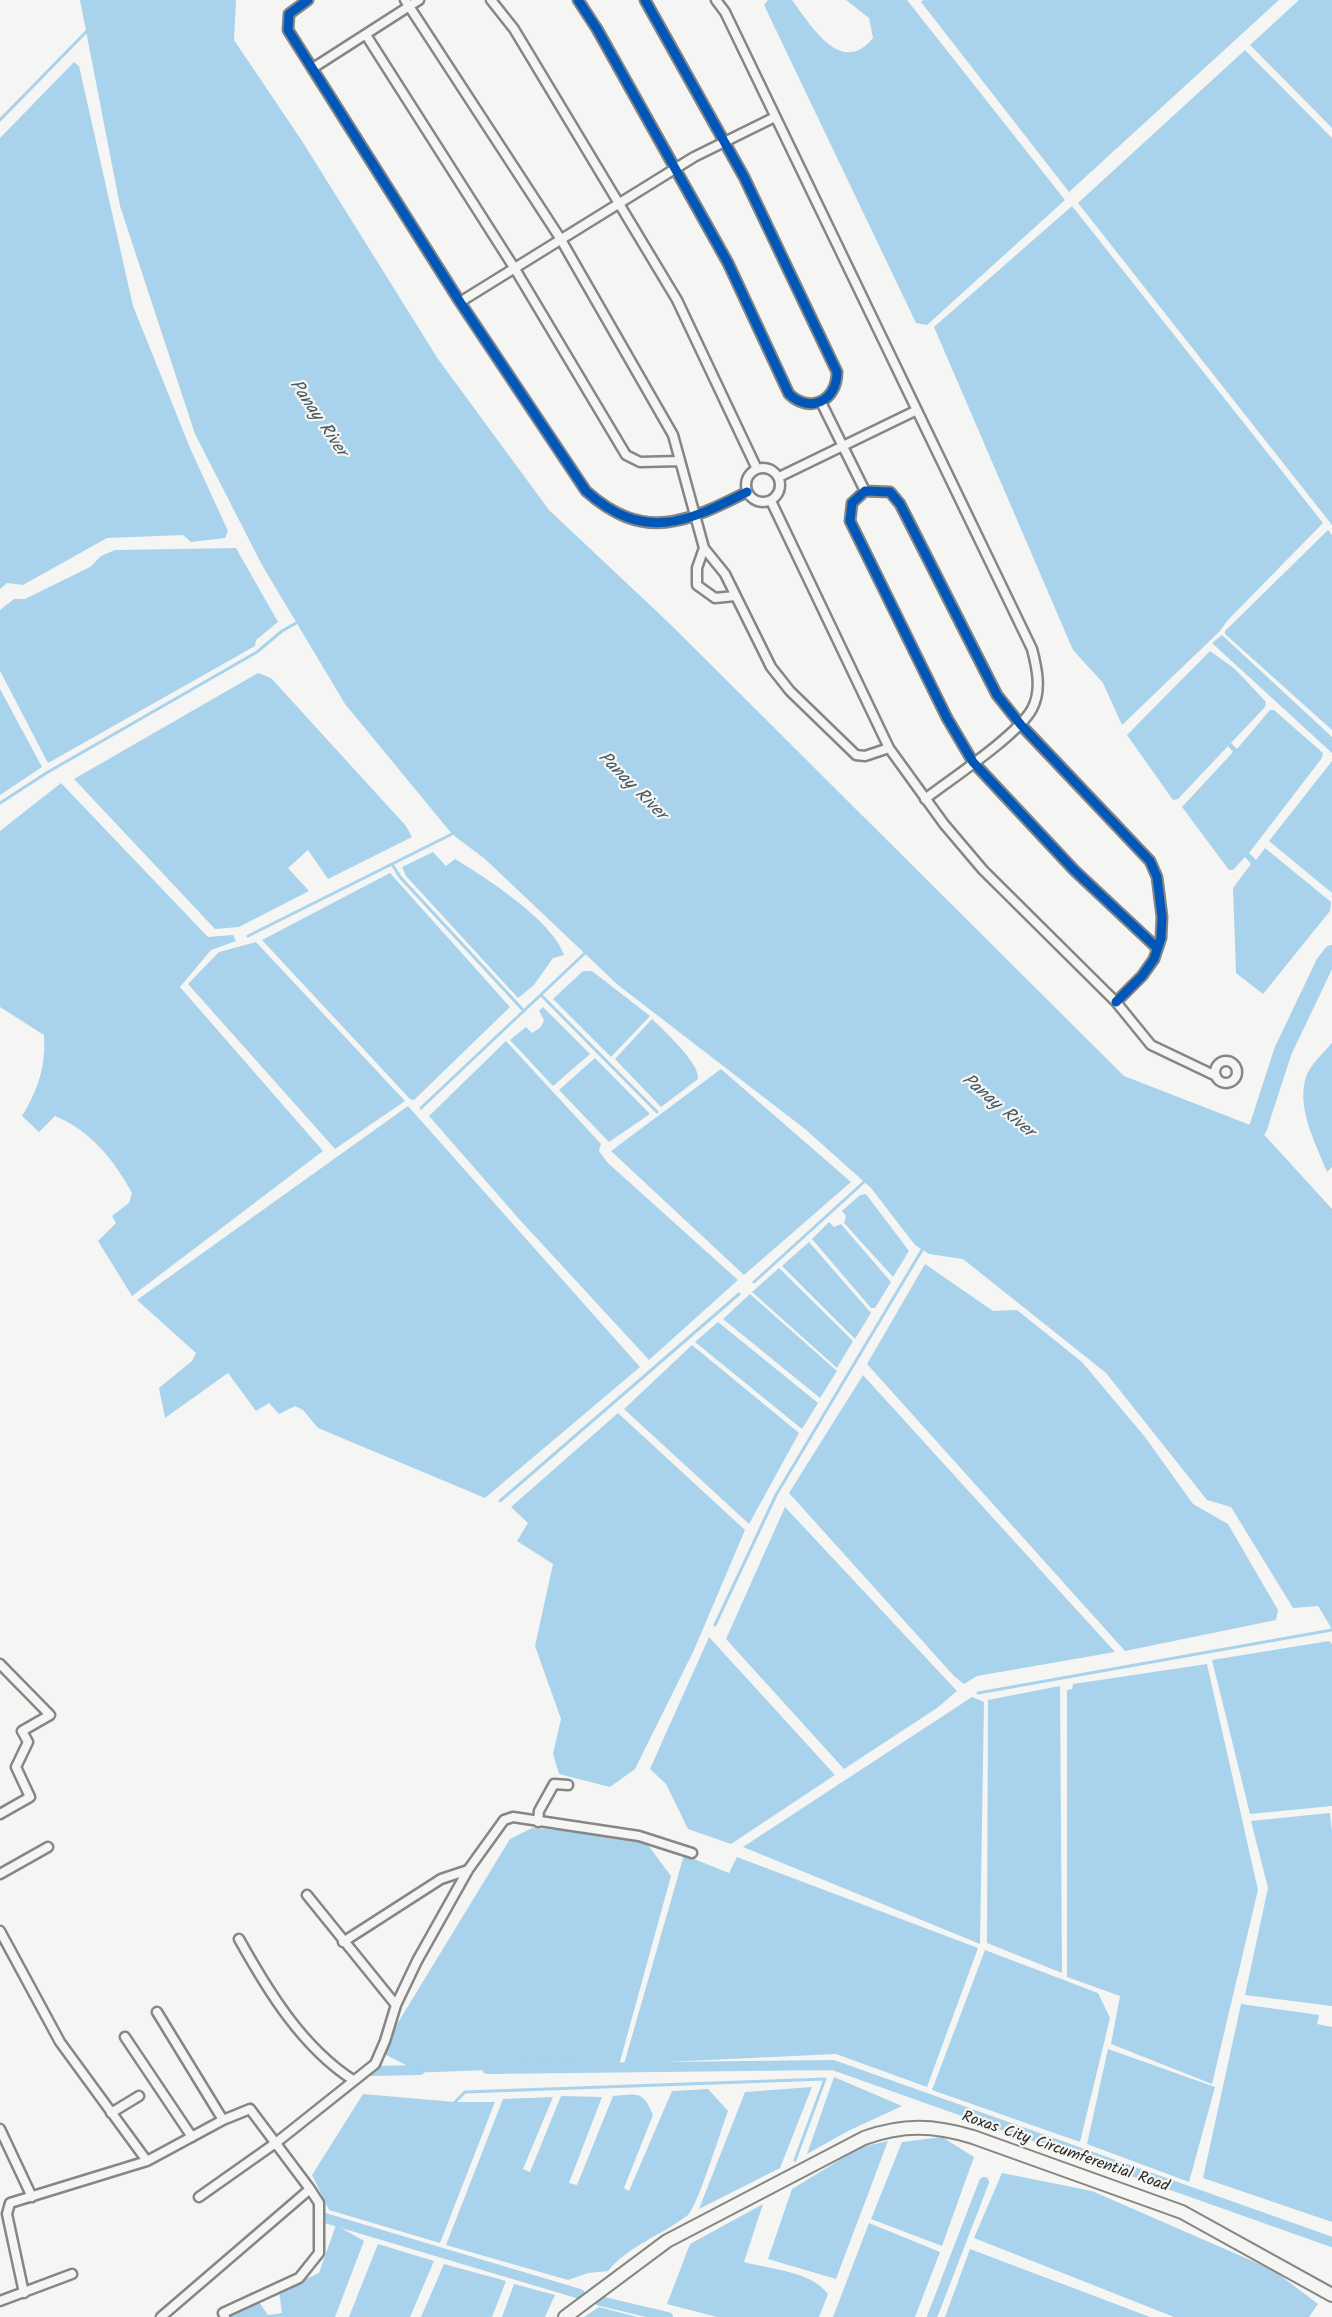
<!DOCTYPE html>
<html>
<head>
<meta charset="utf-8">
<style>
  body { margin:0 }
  canvas { display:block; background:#f5f5f3 }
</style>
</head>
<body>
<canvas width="1332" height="2317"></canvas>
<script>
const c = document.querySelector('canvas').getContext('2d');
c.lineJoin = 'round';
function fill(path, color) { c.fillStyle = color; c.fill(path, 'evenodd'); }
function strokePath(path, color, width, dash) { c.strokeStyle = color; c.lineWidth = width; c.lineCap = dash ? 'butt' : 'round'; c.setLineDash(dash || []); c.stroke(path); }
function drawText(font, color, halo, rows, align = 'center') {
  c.font = font + ' Kalam,sans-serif'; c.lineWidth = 4.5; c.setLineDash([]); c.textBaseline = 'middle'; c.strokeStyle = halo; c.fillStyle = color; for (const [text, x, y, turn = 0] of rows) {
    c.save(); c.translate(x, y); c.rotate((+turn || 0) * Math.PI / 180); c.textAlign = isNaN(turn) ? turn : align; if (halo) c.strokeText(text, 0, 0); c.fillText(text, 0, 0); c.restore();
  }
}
fill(new Path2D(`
  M 80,0 L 236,0 L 234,40 L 302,141 L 438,359 L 549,510 L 669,623 L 1124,1076 L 1258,1128 L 1332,1209 L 1332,1629 L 1318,1606 L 1293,1608 L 1231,1507 L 1207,1500 L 1106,1373 L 963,1259 L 929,1254 L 915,1245 L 871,1188 L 805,1129 L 618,985 L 485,859 L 452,834 L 345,704 L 262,565 L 195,434 L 120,206 Z
  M 768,0 L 792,0 C 810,24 841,78 873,38 L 869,18 L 846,0 L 907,0 L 1065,200 L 927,325 L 916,323 L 764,5 Z
  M 923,0 L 1279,0 L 1069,192 L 921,2 Z
  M 1299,0 L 1332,0 L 1332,128 L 1250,45 Z
  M 1245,50 L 1332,138 L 1332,525 L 1078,203 Z
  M 74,62 L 79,66 L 133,306 L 190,448 L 228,531 L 225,538 L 191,542 L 183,535 L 107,538 L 23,585 L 7,583 L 0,589 L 0,138 Z
  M 1072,206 L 1323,523 L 1228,620 L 1219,632 L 1122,725 L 1103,683 L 1073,650 L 934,327 Z
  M 1328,530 L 1332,535 L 1332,730 L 1225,634 L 1225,631 Z
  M 236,548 L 278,622 L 256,640 L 255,646 L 48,763 L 0,671 L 0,610 L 14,599 L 25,599 L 90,567 L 101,556 L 115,550 Z
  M 1222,635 L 1332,737 L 1332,753 L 1212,643 Z
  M 1210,651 L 1235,669 L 1266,702 L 1265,707 L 1231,743 L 1237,749 L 1270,710 L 1274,710 L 1323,753 L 1322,758 L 1249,853 L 1256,860 L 1265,848 L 1331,902 L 1330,911 L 1263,994 L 1236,973 L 1233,888 L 1251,864 L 1245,857 L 1233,870 L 1229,870 L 1182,807 L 1233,752 L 1228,746 L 1178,799 L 1173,800 L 1127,735 Z
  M 258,673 L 271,678 L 406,826 L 412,837 L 328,879 L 308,850 L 288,868 L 309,891 L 239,927 L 215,929 L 74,779 Z
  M 0,689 L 42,767 L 0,795 Z
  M 1332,761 L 1332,893 L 1269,841 Z
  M 61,783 L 208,937 L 233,935 L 236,941 L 211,950 L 180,987 L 323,1151 L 132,1296 L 98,1241 L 116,1223 L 112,1216 L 129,1203 L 132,1193 C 114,1160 91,1131 55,1116 L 39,1132 L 22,1116 C 38,1090 46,1066 44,1035 L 0,1007 L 0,831 Z
  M 433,852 L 446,866 L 455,859 C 485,877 553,921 564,955 L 553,958 L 534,985 L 518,998 L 406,876 L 402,867 Z
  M 390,873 L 510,1007 L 414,1100 L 410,1099 L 262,940 Z
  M 256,942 L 405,1101 L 335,1149 L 188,984 L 219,952 Z
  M 583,971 L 592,971 L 650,1016 L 611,1057 L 553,999 Z
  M 543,1007 L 590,1054 L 553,1086 L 510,1040 L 526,1027 L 532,1033 L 541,1027 L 544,1020 L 539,1011 Z
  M 652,1019 C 664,1031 700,1063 698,1079 L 661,1107 L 615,1059 Z
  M 506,1041 L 601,1144 L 599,1151 L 608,1163 L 738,1280 L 649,1360 L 519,1219 L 429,1116 Z
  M 1332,1043 L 1332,1167 L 1327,1172 C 1316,1144 1296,1108 1306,1077 C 1310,1065 1324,1052 1332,1043 Z
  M 595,1058 L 650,1114 L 609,1142 L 559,1090 Z
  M 721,1069 L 851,1182 L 744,1275 L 611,1151 Z
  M 408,1106 L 640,1367 L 485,1498 L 318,1428 L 303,1410 L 295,1406 L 279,1414 L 269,1403 L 256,1411 L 228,1373 L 165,1418 L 159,1388 L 192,1361 L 196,1353 L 137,1300 Z
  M 866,1194 L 909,1251 L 893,1277 L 844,1223 L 846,1216 L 842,1211 L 860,1195 Z
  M 829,1222 L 834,1227 L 841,1224 L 891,1282 L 875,1308 L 871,1308 L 812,1239 Z
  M 809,1242 L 871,1313 L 855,1339 L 782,1266 Z
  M 925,1264 L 993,1311 L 1017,1310 L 1082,1362 L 1145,1437 L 1193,1504 L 1228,1524 L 1278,1610 L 1276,1620 L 1125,1651 L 867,1364 Z
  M 779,1268 L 853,1341 L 837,1368 L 752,1292 Z
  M 750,1294 L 837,1371 L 820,1398 L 723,1319 Z
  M 718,1322 L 818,1403 L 802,1429 L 695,1342 Z
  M 692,1345 L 799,1433 L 749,1524 L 624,1409 Z
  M 863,1375 L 1115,1652 L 977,1676 L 964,1684 L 954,1676 L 789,1493 Z
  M 618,1413 L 745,1530 L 694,1650 L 635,1769 L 610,1787 L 559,1774 L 553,1754 L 561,1719 L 535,1646 L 553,1564 L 517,1541 L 528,1523 L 511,1507 Z
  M 785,1507 L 957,1691 L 937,1708 L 844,1769 L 726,1639 Z
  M 709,1637 L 835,1775 L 731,1844 L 688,1829 L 666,1784 L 650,1769 Z
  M 1329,1641 L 1332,1644 L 1332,1806 L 1250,1814 L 1212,1660 Z
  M 1207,1664 L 1258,1890 L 1212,2084 L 1111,2044 L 1120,1996 L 1067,1977 L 1067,1690 L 1072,1689 L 1073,1684 Z
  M 1060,1686 L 1062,1973 L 987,1943 L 988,1700 Z
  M 972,1697 L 984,1702 L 980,1944 L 743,1847 Z
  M 1330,1813 L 1332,1831 L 1332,2006 L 1245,1995 L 1268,1888 L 1251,1821 Z
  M 532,1828 L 642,1837 L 671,1876 L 619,2065 L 409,2073 L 406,2065 L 380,2052 L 510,1839 Z
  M 684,1855 L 729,1873 L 737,1857 L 978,1948 L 927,2087 L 836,2054 L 624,2064 Z
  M 985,1950 L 1098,1993 L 1110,2018 L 1080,2142 L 932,2090 Z
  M 1241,2004 L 1319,2015 L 1317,2024 L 1332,2027 L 1332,2222 L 1203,2178 Z
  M 1108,2049 L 1215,2087 L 1189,2182 L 1087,2144 Z
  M 834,2077 L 902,2106 L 848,2131 L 807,2154 Z
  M 812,2087 L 780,2168 L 699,2209 L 745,2092 Z
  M 708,2089 L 728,2111 C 722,2127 697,2208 688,2215 C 661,2236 629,2245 608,2271 L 588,2273 L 568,2280 L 446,2245 L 503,2099 L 553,2097 L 523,2169 L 530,2172 L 561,2096 L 602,2097 L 569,2183 L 577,2185 L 613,2096 C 637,2094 643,2090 653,2115 L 624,2188 L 629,2191 L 672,2091 Z
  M 363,2094 L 455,2102 L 495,2102 L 440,2243 L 329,2210 L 312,2175 Z
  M 942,2137 L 974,2157 L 942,2246 L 871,2219 L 902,2142 Z
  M 888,2141 L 836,2279 L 768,2259 L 792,2189 L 861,2147 Z
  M 1002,2173 L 1092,2191 L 1273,2270 L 1318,2304 L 1309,2317 L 1174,2317 L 974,2238 Z
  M 763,2204 L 744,2262 C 769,2269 811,2271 828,2294 L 819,2317 L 717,2317 L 667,2304 L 690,2244 Z
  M 869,2223 L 940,2252 L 915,2317 L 833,2317 Z
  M 336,2225 L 364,2241 L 335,2317 L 226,2317 L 221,2309 L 252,2292 L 268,2315 L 282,2313 L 279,2291 L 319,2273 Z
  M 378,2244 L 434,2261 L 410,2317 L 349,2317 Z
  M 970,2249 L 1150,2317 L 945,2317 Z
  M 444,2264 L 506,2281 L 492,2317 L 421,2317 Z
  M 514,2284 L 555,2295 L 545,2317 L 502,2317 Z
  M 599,2307 L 637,2317 L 584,2317 Z`), '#a9d3ec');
strokePath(new Path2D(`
  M 0,120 L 86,32
  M 0,803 L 48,772 L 257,652 L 282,631 L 298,622
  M 392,864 L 400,877 L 524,1011
  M 248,936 L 452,834
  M 541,995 L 657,1112
  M 421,1108 L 585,953
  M 754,1282 L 864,1182
  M 500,1501 L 739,1294
  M 715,1625 L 776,1495 L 922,1250
  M 978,1693 L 1332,1630
  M 455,2102 L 465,2092 L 825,2079 L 795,2160`), '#a9d3ec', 3);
strokePath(new Path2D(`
  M 487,2069 L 833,2065 L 1332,2242
  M 370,2071 L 420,2070
  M 325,2218 L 580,2294
  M 600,2301 L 668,2317
  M 932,2317 L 984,2182`), '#a9d3ec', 10);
strokePath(new Path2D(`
  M 1258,1128 L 1283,1051 L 1325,963 L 1332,954`), '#a9d3ec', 18);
const street = new Path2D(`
  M 308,0 L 289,14 L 288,30 L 460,302 L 586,491 C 644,543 687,522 747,492
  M 405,0 L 560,238 L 673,435 L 704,548 L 725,574 L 771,667 L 790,691 L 856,755 L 865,756 L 889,748
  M 491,0 L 514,29 L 677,300 L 757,469
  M 578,0 L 597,29 L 728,263 L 789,394 C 810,414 837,401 837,372 L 744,177 L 645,0
  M 716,0 L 725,12 L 1032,649 C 1037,668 1042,691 1032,709 C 1018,735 951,779 925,799
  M 366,35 L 515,269 L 626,455 L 640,462 L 680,461
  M 313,68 L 419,0
  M 460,302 L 694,157 L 775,117
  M 821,402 L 865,491
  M746 485a17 17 0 1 1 34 0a17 17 0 1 1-34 0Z
  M 779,477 L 915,411
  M 771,501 L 889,748 L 944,824 L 983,870 L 1116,1002 L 1151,1045 L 1216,1076
  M 704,548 L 697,568 L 697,585 L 715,598 L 735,596
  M 1116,1002 L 1142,976 L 1154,959 L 1161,938 L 1162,917 L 1157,877 L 1150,861 L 1021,725 L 997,695 L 900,504 L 890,492 L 865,491 L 852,503 L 850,521 L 947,718 L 973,762 L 1074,870 L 1156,947
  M1215 1072a11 11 0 1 1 22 0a11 11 0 1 1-22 0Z
  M 0,1664 L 50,1715 L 22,1731 L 28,1742 L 16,1767 L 30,1797 L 0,1814
  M 538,1822 L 539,1811 L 554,1784 L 568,1785
  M 0,1874 L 48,1847
  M 307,1895 L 396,2005
  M 0,1931 L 60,2042 L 147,2161
  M 239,1939 C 268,1991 302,2047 353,2080
  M 343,1942 L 441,1879 L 468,1870
  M 157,2012 L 223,2120
  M 125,2037 L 192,2137
  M 111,2113 L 139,2096
  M 0,2129 L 32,2197
  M 199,2197 L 277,2142 L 375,2064 L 385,2041 L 396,2005 L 417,1961 L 468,1870 L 504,1820 L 513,1817 L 639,1836 L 692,1853
  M 24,2293 L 7,2214 L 10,2203 L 147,2161 L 223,2120 L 250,2109 L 310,2189 L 161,2317
  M 0,2301 L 72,2274
  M 225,2317 L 223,2313 L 299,2278 L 319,2253 L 319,2203 L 310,2189`);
const secondary = new Path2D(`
  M 565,2317 L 667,2241 L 864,2138 C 903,2124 934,2125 973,2137 L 1182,2212 L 1332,2295`);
strokePath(street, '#868685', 13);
strokePath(secondary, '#868685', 16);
strokePath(street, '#f5f5f3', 8);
strokePath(secondary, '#f5f5f3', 12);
strokePath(new Path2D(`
  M 308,0 L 289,14 L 288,30 L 460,302 L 586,491 C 644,543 687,522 747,492
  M 578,0 L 597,29 L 728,263 L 789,394 C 810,414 837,401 837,372 L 744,177 L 645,0
  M 1116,1002 L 1142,976 L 1154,959 L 1161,938 L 1162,917 L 1157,877 L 1150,861 L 1021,725 L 997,695 L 900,504 L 890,492 L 865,491 L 852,503 L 850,521 L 947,718 L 973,762 L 1074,870 L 1156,947`), '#0057b8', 9);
drawText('16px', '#2b2b2b', '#f6f6f2', [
  ["Roxas City Circumferential Road",1065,2153,19]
]);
drawText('italic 18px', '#475964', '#f6f6f2', [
  ["Panay River",317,419,56],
  ["Panay River",631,787,45],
  ["Panay River",997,1107,40]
]);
</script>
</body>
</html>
